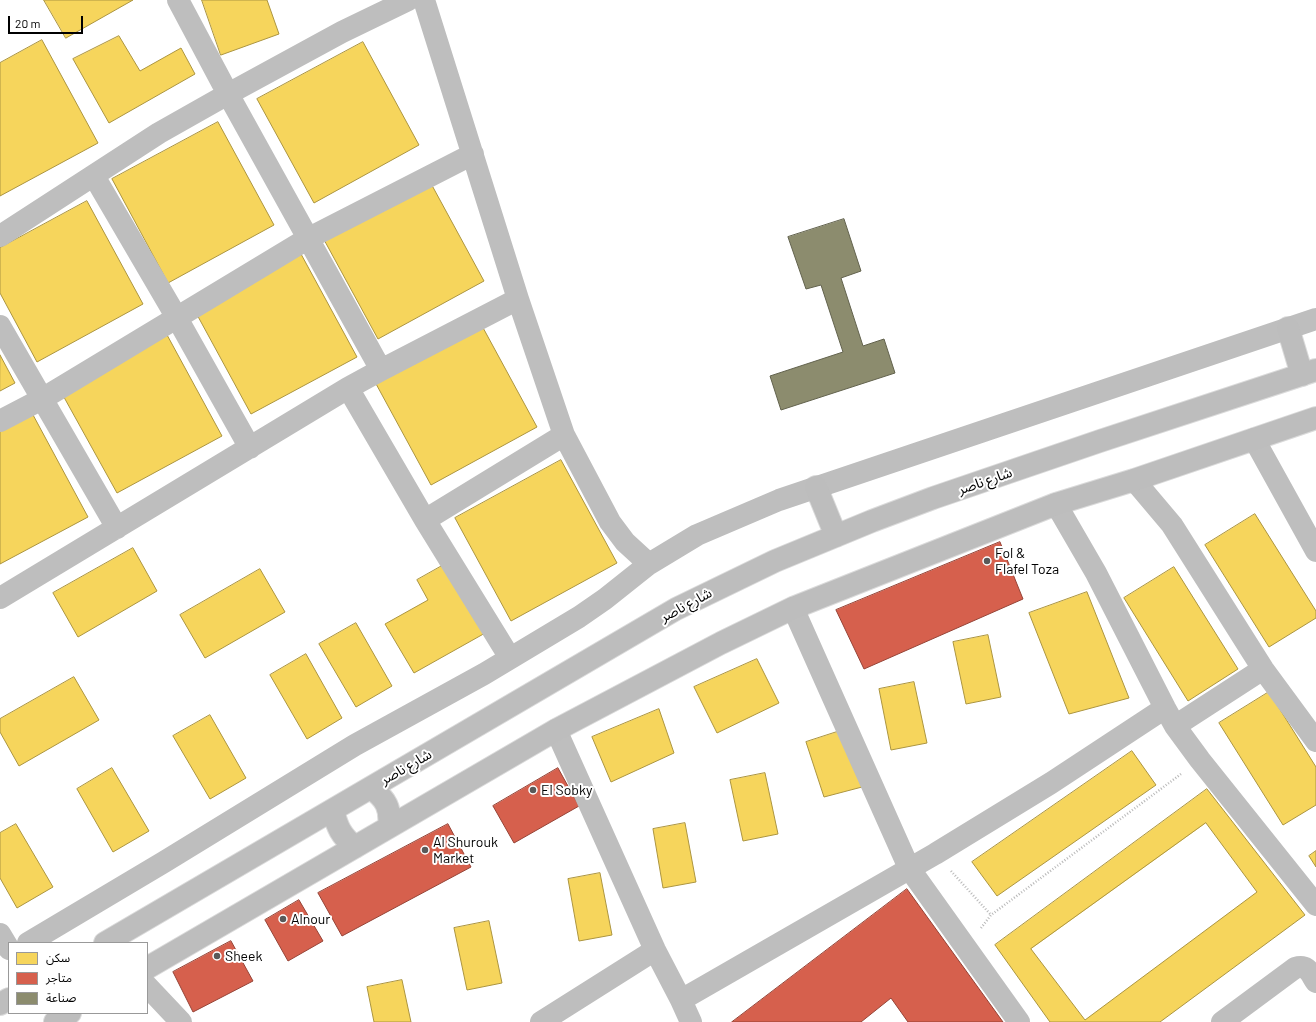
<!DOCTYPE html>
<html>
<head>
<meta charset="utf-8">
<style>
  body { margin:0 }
  #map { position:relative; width:1316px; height:1022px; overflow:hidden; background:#fff; font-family:Barlow,"Noto Sans Arabic",sans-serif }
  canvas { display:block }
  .legend { position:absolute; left:8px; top:942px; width:140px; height:72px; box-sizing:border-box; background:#fff; border:1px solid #999; margin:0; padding:5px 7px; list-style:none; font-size:12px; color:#000 }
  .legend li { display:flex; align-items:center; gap:8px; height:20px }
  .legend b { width:20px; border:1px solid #999 }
  .scale { position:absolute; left:8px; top:16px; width:75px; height:18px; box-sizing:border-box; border:2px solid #000; border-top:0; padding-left:5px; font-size:12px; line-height:14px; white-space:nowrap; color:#000; -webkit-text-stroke:3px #fff; paint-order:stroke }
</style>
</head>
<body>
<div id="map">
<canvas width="1316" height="1022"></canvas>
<ul class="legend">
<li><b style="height:11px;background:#f6d55c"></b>سكن</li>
<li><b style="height:11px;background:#d6604d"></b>متاجر</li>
<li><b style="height:11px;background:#8c8c6e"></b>صناعة</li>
</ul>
<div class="scale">20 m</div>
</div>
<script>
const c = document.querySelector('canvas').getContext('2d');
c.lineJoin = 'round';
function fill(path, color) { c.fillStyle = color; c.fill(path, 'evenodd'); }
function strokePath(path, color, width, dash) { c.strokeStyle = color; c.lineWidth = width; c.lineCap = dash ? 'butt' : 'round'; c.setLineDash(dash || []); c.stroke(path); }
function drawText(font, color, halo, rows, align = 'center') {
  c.font = font + ' Barlow,"Noto Sans Arabic",sans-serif'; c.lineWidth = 4; c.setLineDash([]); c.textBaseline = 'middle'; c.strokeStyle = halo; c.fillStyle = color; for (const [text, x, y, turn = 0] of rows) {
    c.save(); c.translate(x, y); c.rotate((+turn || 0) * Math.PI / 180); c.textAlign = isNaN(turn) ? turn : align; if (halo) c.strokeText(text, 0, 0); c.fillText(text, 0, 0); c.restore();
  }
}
const homes = new Path2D(`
  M 44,0 L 133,0 L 66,38 Z
  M 202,0 L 267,0 L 279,34 L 221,55 Z
  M 119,36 L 140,71 L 181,48 L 195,74 L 109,123 L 73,59 Z
  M 42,40 L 98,143 L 0,196 L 0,63 Z
  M 363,42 L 419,145 L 314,203 L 257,99 Z
  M 218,122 L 274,225 L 168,283 L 112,179 Z
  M 428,178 L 484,281 L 378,339 L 322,236 Z
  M 87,201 L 143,304 L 37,362 L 0,293 L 0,248 Z
  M 301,254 L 357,357 L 251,414 L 195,311 Z
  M 481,324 L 537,427 L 431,485 L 375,382 Z
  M 166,333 L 222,436 L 117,493 L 60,390 Z
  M 0,355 L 15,383 L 0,391 Z
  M 32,413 L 88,517 L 0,564 L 0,431 Z
  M 561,460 L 617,563 L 511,621 L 455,518 Z
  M 1255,514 L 1316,611 L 1316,618 L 1269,647 L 1205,545 Z
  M 133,548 L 157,591 L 78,637 L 53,593 Z
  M 449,562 L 487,632 L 414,673 L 385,624 L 428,600 L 417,580 Z
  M 1174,567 L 1238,669 L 1188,701 L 1124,598 Z
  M 260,569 L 285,612 L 205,658 L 180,615 Z
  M 1087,592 L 1129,698 L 1069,714 L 1029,613 Z
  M 356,623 L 392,686 L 356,707 L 319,644 Z
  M 988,635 L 1001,697 L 966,704 L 953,642 Z
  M 306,654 L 342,718 L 307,739 L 270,675 Z
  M 757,659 L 779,703 L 717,733 L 694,687 Z
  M 74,677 L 99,720 L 19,766 L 0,732 L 0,719 Z
  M 914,682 L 927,743 L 891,750 L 879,689 Z
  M 1269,692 L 1316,767 L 1316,805 L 1283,825 L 1219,723 Z
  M 659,709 L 674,753 L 611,782 L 592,737 Z
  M 210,715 L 246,778 L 210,799 L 173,736 Z
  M 840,731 L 862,787 L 824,797 L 806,742 Z
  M 1132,751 L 1156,785 L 997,896 L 972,862 Z
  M 112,768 L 149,831 L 113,852 L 77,789 Z
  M 765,773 L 778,834 L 743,841 L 730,780 Z
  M 1207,789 L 1305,915 L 1160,1022 L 1050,1022 L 995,945 ZM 1206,823 L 1257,892 L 1085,1020 L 1031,949 Z
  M 685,823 L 696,882 L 663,888 L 653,829 Z
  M 16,824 L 53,887 L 17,908 L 0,878 L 0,833 Z
  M 1316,851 L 1316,867 L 1309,856 Z
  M 600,873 L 612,935 L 579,941 L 568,879 Z
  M 489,921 L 502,983 L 467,990 L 454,928 Z
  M 402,980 L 411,1022 L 374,1022 L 367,987 Z`);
fill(homes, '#f6d55c');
strokePath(homes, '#ac9540', 1);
const shops = new Path2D(`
  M 1000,542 L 1023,599 L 864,669 L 836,610 Z
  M 558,768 L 579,806 L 514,843 L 493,806 Z
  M 448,824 L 471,867 L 342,936 L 318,893 Z
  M 907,889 L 1003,1022 L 908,1022 L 891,998 L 861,1022 L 732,1022 Z
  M 299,900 L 323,941 L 288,961 L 265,920 Z
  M 231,941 L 253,981 L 193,1012 L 173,972 Z`);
fill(shops, '#d6604d');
strokePath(shops, '#964336', 1);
const industry = new Path2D(`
  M 844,219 L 861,271 L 841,278 L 863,346 L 884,339 L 895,373 L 781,410 L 770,376 L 843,352 L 821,285 L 806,289 L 788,237 Z`);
fill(industry, '#8c8c6e');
strokePath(industry, '#62624d', 1);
const major = new Path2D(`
  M 1288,328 L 1302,375
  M 816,487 L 836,536
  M 371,788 C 386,799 391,808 389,827
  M 333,810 C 337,827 341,836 355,847
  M 105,943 L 676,609 L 775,561 L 872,521 L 933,498 L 1100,441 L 1316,370
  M 147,968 L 556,730 L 721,643 L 793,608 L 1056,504 L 1134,480 L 1316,418
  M 0,1004 L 9,999
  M 55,1022 L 70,1013`);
strokePath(major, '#dbdbdb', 24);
strokePath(new Path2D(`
  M 951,871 L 991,915
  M 981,928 L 991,915 L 1181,774`), '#b8b8b8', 2.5, [1, 2]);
strokePath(new Path2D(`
  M 178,0 L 228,94 L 381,370
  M 424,0 L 518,299 L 564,435 L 610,522 L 625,542 L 649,564
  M 94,176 L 177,318 L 250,448
  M 0,236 L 159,133 L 228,94 L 342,32 L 408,0
  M 0,326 L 117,528
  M 348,388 L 425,520 L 510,658
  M 0,421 L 42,399 L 307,239 L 473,154
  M 1254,439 L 1316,551
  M 1134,480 L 1172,525 L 1263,669 L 1316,741
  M 1056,504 L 1096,573 L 1165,708 L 1175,726 L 1200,760 L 1316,905
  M 425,520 L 564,435
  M 0,598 L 348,388 L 381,370 L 518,299
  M 793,608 L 909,868 L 1019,1022
  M 1175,726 L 1263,669
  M 556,730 L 655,950 L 681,1000 L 691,1022
  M 0,934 L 9,949
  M 28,943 L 164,862 L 355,745 L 484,674 L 579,617 L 605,599 L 649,564 L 697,535 L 779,500 L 1316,319
  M 147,986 L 181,1022
  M 681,1000 L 935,854 L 1051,783 L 1165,708
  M 541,1022 L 655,950
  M 1222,1022 L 1295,968 C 1308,964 1310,973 1316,982`), '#bebebe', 22);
strokePath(major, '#bdbdbd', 22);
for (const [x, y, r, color] of [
  [987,561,4,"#595959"],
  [533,790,4,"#595959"],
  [425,850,4,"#595959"],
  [283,919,4,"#595959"],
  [217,956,4,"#595959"]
]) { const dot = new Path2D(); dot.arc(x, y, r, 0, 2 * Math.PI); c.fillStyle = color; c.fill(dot); strokePath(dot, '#fff', 1.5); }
drawText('14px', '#000', '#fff', [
  ["شارع ناصر",985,481,-19],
  ["شارع ناصر",686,605,-28],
  ["شارع ناصر",406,767,-30]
]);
drawText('14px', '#000', '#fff', [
  ["Fol &",995,553],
  ["Flafel Toza",995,569],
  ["El Sobky",541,790],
  ["Al Shurouk",433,842],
  ["Market",433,858],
  ["Alnour",291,919],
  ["Sheek",225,956]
], 'left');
</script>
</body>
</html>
